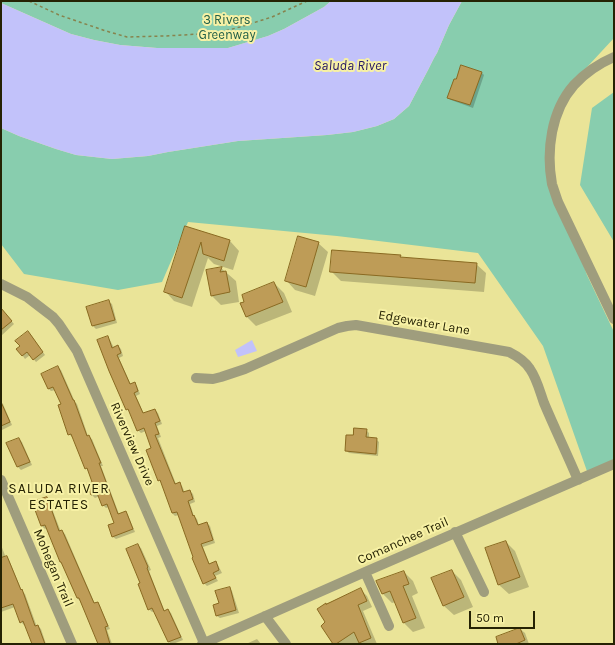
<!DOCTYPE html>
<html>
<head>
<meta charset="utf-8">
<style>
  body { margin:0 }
  #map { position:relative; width:615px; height:645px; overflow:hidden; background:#eae498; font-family:Karla,sans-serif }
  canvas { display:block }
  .frame { position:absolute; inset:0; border:2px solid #252203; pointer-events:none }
  .scale { position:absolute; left:469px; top:611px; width:66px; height:18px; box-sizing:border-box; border:2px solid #252203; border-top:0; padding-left:5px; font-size:12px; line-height:14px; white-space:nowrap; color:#252203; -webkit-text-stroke:3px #f7f1a5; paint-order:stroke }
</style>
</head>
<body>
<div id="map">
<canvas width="615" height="645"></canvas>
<div class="frame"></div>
<div class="scale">50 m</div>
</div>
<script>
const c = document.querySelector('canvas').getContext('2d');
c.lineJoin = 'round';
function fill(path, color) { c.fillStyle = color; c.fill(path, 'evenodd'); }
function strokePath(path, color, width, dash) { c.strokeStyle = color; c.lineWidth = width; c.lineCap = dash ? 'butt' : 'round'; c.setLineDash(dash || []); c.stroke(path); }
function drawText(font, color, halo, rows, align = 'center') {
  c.font = font + ' Karla,sans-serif'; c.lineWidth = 4; c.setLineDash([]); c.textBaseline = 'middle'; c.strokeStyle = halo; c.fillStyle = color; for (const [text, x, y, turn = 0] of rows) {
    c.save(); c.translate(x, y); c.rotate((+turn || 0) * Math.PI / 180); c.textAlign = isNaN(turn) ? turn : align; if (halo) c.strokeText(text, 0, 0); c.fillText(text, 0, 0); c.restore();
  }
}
fill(new Path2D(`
  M 1,1 L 331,1 L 324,7 L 284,29 L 268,36 L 228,48 L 157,48 L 120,45 L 94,40 L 71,34 L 1,3 Z
  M 462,1 L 614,1 L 614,38 L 563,93 L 550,170 L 587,275 L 614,332 L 614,464 L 588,474 L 543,346 L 478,253 L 337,236 L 188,222 L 162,282 L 118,290 L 24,274 L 1,244 L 1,128 L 19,136 L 56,149 L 76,155 L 112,159 L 148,156 L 168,152 L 238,141 L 327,135 L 353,132 L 377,126 L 394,119 L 409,106 L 428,70 L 434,58 L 437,53 L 449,25 Z
  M 614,92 L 614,242 L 580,185 L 592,108 Z`), '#88cdae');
fill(new Path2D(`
  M 331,1 L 462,1 L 449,25 L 437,53 L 434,58 L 428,70 L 409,106 L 394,119 L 377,126 L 353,132 L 327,135 L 238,141 L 168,152 L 148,156 L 112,159 L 76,155 L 56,149 L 19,136 L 1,128 L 1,3 L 71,34 L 94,40 L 120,45 L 157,48 L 228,48 L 268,36 L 284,29 L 324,7 Z
  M 252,340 L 257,351 L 238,357 L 235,350 Z`), '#c2c2fa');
fill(new Path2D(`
  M 481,72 L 484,75 L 473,108 L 451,100 L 448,98 L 456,81 Z
  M 186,227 L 230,241 L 239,251 L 233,270 L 214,264 L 208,258 L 192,307 L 174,301 L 165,291 Z
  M 318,243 L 328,252 L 315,296 L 295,290 L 286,280 Z
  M 400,256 L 402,258 L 476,264 L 486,273 L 484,292 L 341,281 L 331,271 Z
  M 221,268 L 236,281 L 239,302 L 221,305 L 212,296 Z
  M 274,283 L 284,293 L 292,312 L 256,326 L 247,317 L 242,304 Z
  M 109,302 L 112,304 L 117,323 L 96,329 L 93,326 Z
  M 1,312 L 5,314 L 14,324 L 1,336 Z
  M 31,335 L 45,355 L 36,362 L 30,355 L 25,359 L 18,349 Z
  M 108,337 L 110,340 L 114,348 L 118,346 L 121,349 L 123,356 L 119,358 L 131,385 L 134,383 L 137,386 L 140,394 L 136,396 L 144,414 L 155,410 L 158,413 L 162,424 L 157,426 L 161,437 L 158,438 L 176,484 L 179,483 L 182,486 L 185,493 L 190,491 L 193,494 L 195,502 L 190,504 L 194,516 L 197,519 L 199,526 L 207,523 L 210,526 L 215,543 L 203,547 L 210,565 L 215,562 L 218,565 L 222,573 L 215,576 L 218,581 L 207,586 L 204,583 L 179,515 L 175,516 L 172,513 L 162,483 L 159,480 L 152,448 L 146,431 L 141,433 L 138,430 L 130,412 L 127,409 Z
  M 58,367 L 61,370 L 75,402 L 77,404 L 88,436 L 92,439 L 103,466 L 101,466 L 119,514 L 126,512 L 128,515 L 135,532 L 116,539 L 113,537 L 115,524 L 109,507 L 106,508 L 103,505 L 100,496 L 95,498 L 92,495 L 89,485 L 93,483 L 73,437 L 72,437 L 69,434 L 62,405 L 56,390 L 51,391 L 48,388 Z
  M 1,402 L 3,404 L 12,425 L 2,430 Z
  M 366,430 L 369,433 L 369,438 L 376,439 L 379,442 L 378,456 L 349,453 L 346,450 L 354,436 Z
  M 19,439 L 22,442 L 32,465 L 21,470 L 18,467 L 8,444 Z
  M 46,498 L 49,501 L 61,532 L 62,531 L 65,534 L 95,604 L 97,603 L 100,606 L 110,629 L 107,630 L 112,644 L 99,644 L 80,601 L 77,598 L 47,528 L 45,529 L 42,526 Z
  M 506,542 L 515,551 L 529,587 L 509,594 L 499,585 Z
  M 1,545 L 6,558 L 6,557 L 9,560 L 22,591 L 25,594 L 37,627 L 38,626 L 41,629 L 46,644 L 33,644 L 25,624 L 24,625 L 21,622 L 15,607 L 1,612 Z
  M 138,545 L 141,548 L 151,570 L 149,571 L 165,612 L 168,610 L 171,613 L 183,640 L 173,644 L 171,644 L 169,642 L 155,611 L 152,612 L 149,609 L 142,584 Z
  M 452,571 L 461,580 L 473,607 L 454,615 L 444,606 L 433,579 Z
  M 404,572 L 413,581 L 418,593 L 412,596 L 425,628 L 413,632 L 404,623 L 396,602 L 392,603 L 383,594 Z
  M 230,588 L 232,591 L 239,613 L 220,618 L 217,616 L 220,604 Z
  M 361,590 L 367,596 L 372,607 L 363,611 L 377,644 L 334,644 Z
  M 520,629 L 525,633 L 529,644 L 499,644 Z
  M 257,639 L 261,644 L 246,644 Z`), '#0003');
const building = new Path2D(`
  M 461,65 L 482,72 L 470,105 L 447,98 L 454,79 L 456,79 Z
  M 185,226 L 230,240 L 224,261 L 203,254 L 201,242 L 182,298 L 164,292 Z
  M 298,236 L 319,242 L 306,287 L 285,281 Z
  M 332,250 L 401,255 L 400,257 L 477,263 L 475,283 L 330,272 Z
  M 222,267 L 220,272 L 226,271 L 230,292 L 211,296 L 206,270 Z
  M 274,282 L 283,302 L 246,317 L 240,303 L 244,302 L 242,295 Z
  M 109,300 L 115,320 L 92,326 L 86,307 Z
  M 1,308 L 12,321 L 1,330 Z
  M 28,331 L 43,352 L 33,360 L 27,352 L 22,356 L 16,349 L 20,346 L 15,341 Z
  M 108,336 L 112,348 L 118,345 L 121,353 L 117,355 L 130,384 L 135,382 L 138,391 L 134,393 L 143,413 L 155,409 L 160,421 L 155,423 L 159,434 L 155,435 L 175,484 L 180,482 L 183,492 L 190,490 L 193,499 L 188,501 L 193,516 L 194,515 L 198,525 L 207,522 L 213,540 L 201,544 L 209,564 L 216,561 L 219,570 L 213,573 L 216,578 L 203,584 L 192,558 L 193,557 L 177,512 L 172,513 L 160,480 L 158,481 L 146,450 L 151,448 L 144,428 L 137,431 L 128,409 L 126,410 L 109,371 L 97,340 Z
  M 58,366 L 73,400 L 74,400 L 87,436 L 89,435 L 101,463 L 99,463 L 118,514 L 126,511 L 133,529 L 112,537 L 108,525 L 114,523 L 107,504 L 102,506 L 97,493 L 91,495 L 87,484 L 92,482 L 87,468 L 85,469 L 71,434 L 68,435 L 58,405 L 61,404 L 53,387 L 48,389 L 41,374 Z
  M 1,402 L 10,422 L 1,426 Z
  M 354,428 L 367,429 L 366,437 L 377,438 L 376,454 L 345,451 L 346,435 L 353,435 Z
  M 19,438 L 30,462 L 17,467 L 6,443 Z
  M 47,497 L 59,531 L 62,530 L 94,603 L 98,602 L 108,626 L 105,627 L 110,644 L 98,644 L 79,598 L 77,598 L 61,562 L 60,562 L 45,525 L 41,526 L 32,502 Z
  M 506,541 L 520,577 L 498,585 L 485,548 Z
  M 138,544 L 148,567 L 147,568 L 164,611 L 168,609 L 181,637 L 168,642 L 152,608 L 148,610 L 138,584 L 140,583 L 126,549 Z
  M 7,556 L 21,590 L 22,589 L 35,626 L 38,625 L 45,644 L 32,644 L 23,621 L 20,623 L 13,604 L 1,608 L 1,558 Z
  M 452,570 L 464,597 L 443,606 L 431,578 Z
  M 404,571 L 409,584 L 403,586 L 416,618 L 403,623 L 390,591 L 382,594 L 376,581 Z
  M 230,587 L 236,610 L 216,616 L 213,605 L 219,603 L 215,591 Z
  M 361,588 L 367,601 L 358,605 L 371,638 L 359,643 L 354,632 L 336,644 L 333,644 L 321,626 L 325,622 L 317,609 L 326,603 L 326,604 Z
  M 520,628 L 525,640 L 516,644 L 498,644 L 496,637 Z`);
fill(building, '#be9c57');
strokePath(building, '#896921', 1);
strokePath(new Path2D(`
  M 29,1 L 59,15 L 106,31 L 127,37 L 165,36 L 217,33 L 240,27 L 272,17 L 307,1`), '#87834d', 1.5, [3, 3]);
strokePath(new Path2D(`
  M 614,57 C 600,63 585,73 574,85 C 551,111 546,151 552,184 C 554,190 556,196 558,202 L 614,319
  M 1,284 L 27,297 L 53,317 L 59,324 L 77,351 L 204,643
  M 196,378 L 213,379 L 221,377 L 245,369 L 338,328 L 347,326 L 356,325 L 509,352 C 517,356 525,361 530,369 C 537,379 540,392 544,403 C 555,429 567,454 578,480
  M 1,480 L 72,644
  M 455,532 L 484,592
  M 365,572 L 389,626
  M 265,616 L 286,644
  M 202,644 L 365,572 L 614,464`), '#9f9d7d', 10);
drawText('13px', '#226048', '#f7f1a5', [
  ["3 Rivers",227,20],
  ["Greenway",227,35]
]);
drawText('13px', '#252203', '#f7f1a5', [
  ["Edgewater Lane",424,323,10],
  ["Riverview Drive",132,444,66],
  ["Comanchee Trail",403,541,-24],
  ["Mohegan Trail",53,568,67]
]);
drawText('italic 14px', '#261664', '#f7f1a5', [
  ["Saluda River",350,66]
]);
c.letterSpacing = '1px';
drawText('14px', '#252203', '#f7f1a5', [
  ["SALUDA RIVER",59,489],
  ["ESTATES",59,505]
]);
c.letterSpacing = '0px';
</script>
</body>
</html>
